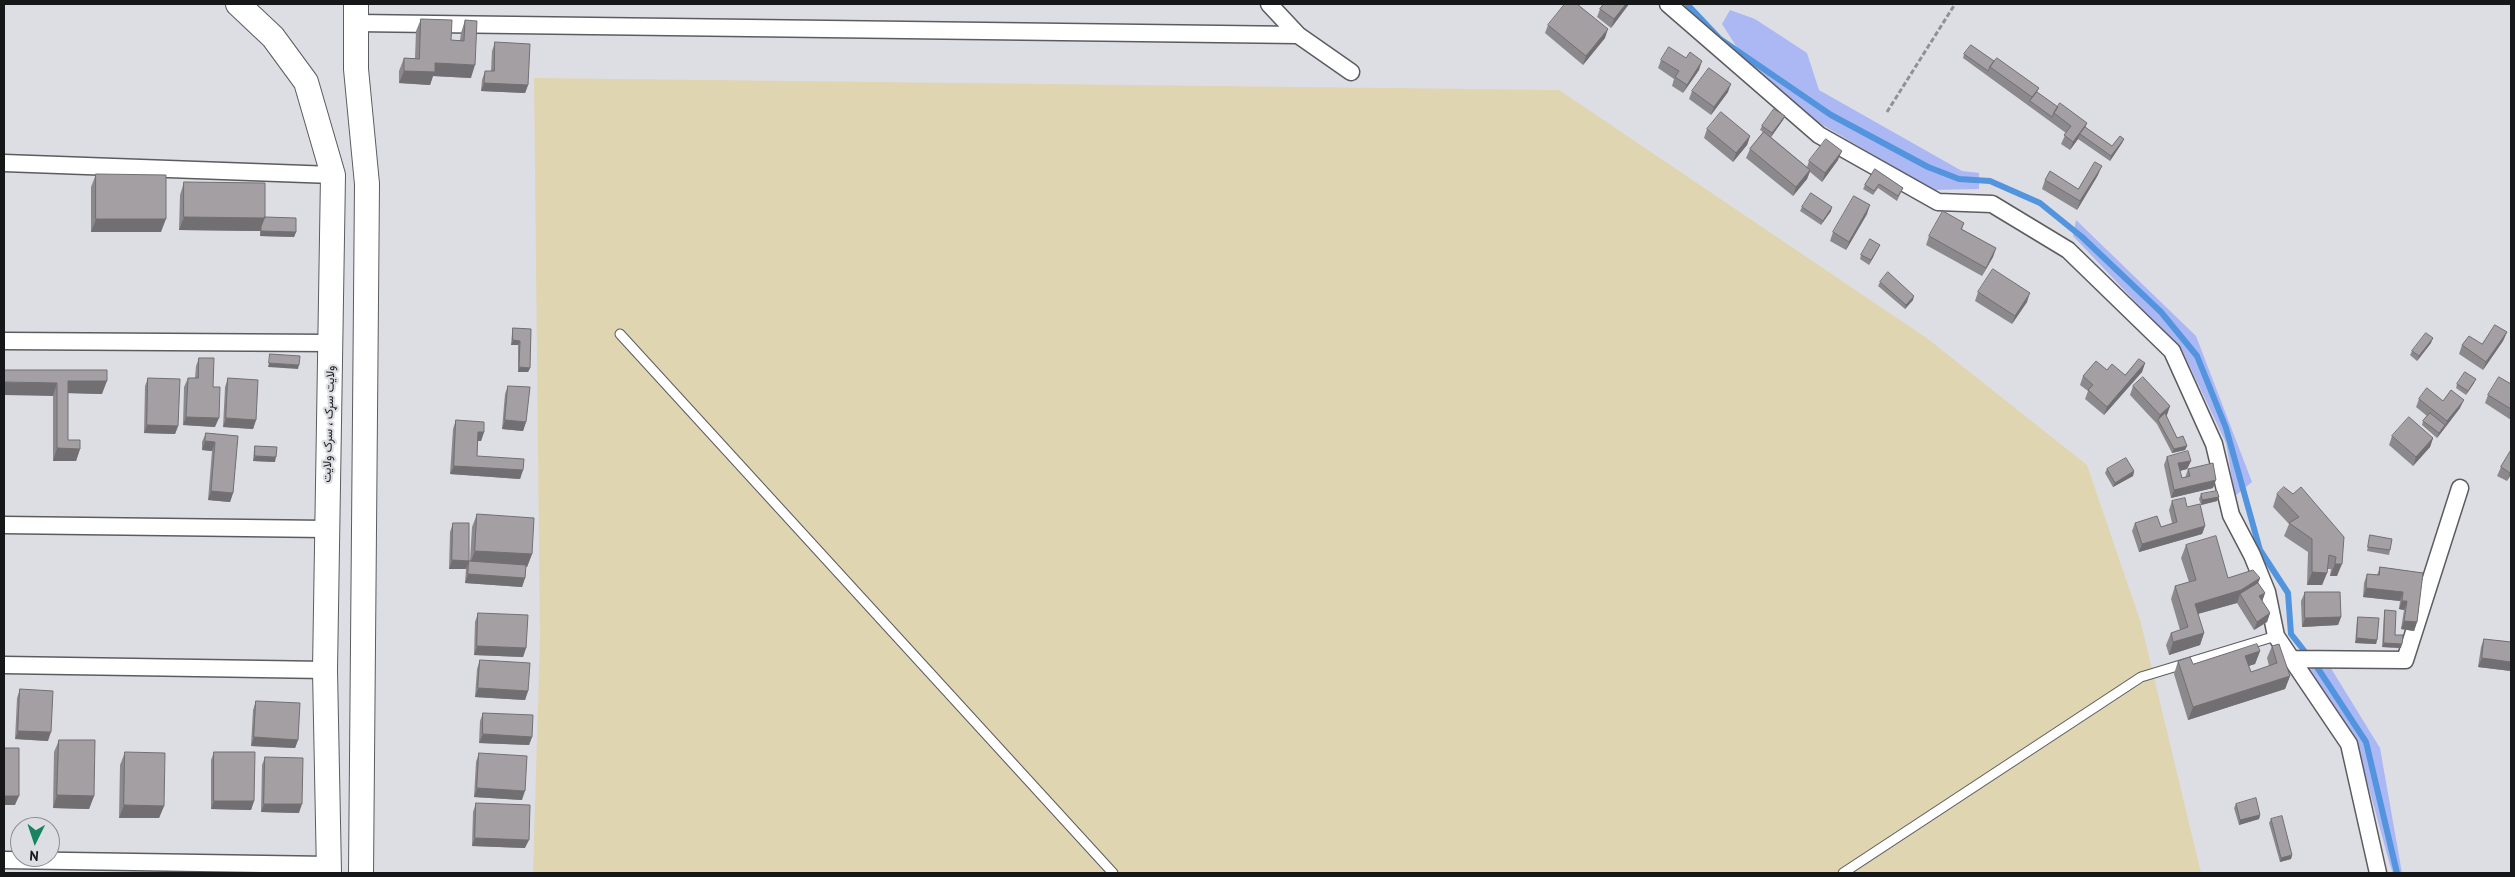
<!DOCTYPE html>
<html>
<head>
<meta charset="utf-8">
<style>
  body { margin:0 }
  #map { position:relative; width:2515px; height:877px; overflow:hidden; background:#dddee4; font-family:"PT Sans",sans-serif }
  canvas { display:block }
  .frame { position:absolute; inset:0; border:5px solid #161718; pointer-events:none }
  .north { position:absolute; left:10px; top:817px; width:50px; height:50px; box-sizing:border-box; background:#dddee4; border:1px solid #8d8e92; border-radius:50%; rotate:184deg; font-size:14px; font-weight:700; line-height:20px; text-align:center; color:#161718 }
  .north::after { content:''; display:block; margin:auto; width:18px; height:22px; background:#19825e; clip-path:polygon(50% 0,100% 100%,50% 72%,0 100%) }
</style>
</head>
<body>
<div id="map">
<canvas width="2515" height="877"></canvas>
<div class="frame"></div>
<div class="north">N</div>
</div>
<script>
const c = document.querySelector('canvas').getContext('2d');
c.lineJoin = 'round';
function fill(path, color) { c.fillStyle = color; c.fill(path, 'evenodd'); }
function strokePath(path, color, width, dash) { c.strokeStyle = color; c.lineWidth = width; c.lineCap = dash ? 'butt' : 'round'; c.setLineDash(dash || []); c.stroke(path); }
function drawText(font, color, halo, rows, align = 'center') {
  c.font = font + ' "PT Sans",Vazirmatn,sans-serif'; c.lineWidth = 4.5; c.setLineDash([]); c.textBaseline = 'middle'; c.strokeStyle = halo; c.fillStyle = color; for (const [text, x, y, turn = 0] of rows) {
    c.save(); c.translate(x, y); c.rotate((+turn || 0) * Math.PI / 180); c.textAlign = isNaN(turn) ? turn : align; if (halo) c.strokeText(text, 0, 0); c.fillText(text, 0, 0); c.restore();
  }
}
fill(new Path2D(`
  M 1730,10 L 1755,19 L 1807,53 L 1819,90 L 1962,171 L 1979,173 L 1979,189 L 1933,190 L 1804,114 L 1750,68 L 1722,24 Z
  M 2076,220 L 2196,336 L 2252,482 L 2235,496 L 2226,443 L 2183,352 L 2073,236 Z
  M 2304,665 L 2329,665 L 2380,748 L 2402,873 L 2393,873 L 2390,865 L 2356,741 Z`), '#abb8f3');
fill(new Path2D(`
  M 534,78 L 1559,90 L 1928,339 L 2087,465 L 2141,623 L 2201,873 L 533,873 L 540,638 Z`), '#dfd5b0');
strokePath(new Path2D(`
  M 1687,4 L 1720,39 L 1831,115 L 1928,167 L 1959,179 L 1990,181 L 2040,203 L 2082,237 L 2161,312 L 2197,356 L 2226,428 L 2260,550 L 2288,593 L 2291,634 L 2317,667 L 2366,742 L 2397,873`), '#5294dd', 6);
const lane = new Path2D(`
  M 620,334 L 1113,873
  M 1843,873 L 2141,677 L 2276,636`);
const street = new Path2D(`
  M 1269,4 L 1298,35 L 1351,72
  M 1668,4 L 1819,135 L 1938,202 L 1992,204 L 2068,250 L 2172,351 L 2214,444 L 2231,515 L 2252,555 L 2267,592 L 2276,636 L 2349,744 L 2378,873
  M 356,23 L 1298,35
  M 4,163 L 333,175
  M 4,341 L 331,343
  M 4,525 L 326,529
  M 2290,659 L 2405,660 L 2460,488
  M 4,665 L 325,670
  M 4,860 L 329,865`);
const secondary = new Path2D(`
  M 238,4 L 273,37 L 306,82 L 333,175 L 325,670 L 329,873
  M 356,4 L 356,69 L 367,184 L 361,873`);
strokePath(lane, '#5b5c60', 11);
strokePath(street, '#5b5c60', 19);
strokePath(secondary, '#5b5c60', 26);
strokePath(new Path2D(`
  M 1887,112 L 1955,4`), '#909195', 3, [5, 2.5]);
strokePath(lane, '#fff', 9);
strokePath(street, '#fff', 16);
strokePath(secondary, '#fff', 24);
fill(new Path2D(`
  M 1604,4 L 1629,4 L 1611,28 L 1597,17 L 1600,9 Z
  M 421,19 L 451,40 L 460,40 L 461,33 L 465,20 L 471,78 L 433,76 L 430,85 L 399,83 L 399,71 L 404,58 L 415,58 L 416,31 Z
  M 1548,25 L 1605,38 L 1583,65 L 1545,33 Z
  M 495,42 L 528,85 L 525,93 L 481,91 L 482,80 L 485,71 L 491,71 L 492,51 Z
  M 1964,54 L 1994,61 L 2039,88 L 2037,92 L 2058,107 L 2087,123 L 2085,127 L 2112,146 L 2124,139 L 2122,143 L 2110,161 L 2078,139 L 2070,150 L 2061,144 L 2066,133 L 1963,58 Z
  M 1661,60 L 1699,70 L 1683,93 L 1672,86 L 1674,79 L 1658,68 Z
  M 1692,91 L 1728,92 L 1711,115 L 1689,99 Z
  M 1785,116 L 1783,120 L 1771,137 L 1807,167 L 1809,161 L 1838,160 L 1822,182 L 1810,172 L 1807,179 L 1793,196 L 1746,158 L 1750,149 L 1763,132 L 1760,130 L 1762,126 Z
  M 1707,129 L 1750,136 L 1747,145 L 1733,162 L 1704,138 Z
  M 1875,169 L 1903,188 L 1897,201 L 1878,188 L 1873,195 L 1863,189 L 1865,185 Z
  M 96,174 L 161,232 L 91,232 L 91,187 Z
  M 2098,175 L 2077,210 L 2042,189 L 2045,180 L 2078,189 Z
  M 184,182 L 265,217 L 296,232 L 294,237 L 260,236 L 260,231 L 179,230 L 180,195 Z
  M 1802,207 L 1831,211 L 1821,225 L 1800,211 Z
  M 1867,214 L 1846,250 L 1830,241 L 1833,232 Z
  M 1964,223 L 1962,229 L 1996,248 L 1993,257 L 1982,276 L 1926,245 L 1929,236 Z
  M 1878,249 L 1869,265 L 1860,259 L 1861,255 Z
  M 1880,282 L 1913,300 L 1905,309 L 1878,286 Z
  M 1978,292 L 2027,302 L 2012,324 L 1975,301 Z
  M 513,328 L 531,329 L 530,368 L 528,372 L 518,372 L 518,345 L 511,345 L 512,333 Z
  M 2507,332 L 2503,341 L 2483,370 L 2459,354 L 2462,345 L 2482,344 Z
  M 2431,343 L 2417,361 L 2410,355 L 2412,351 Z
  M 199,358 L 213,387 L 215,427 L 183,425 L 184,387 L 188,378 L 195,378 L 196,366 Z
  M 2145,363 L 2142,372 L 2104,415 L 2085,399 L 2088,391 L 2080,385 L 2083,376 L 2107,370 L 2125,375 Z
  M 4,370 L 102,394 L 68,393 L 68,440 L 80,449 L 76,461 L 53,461 L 53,396 Z
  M 148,378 L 178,426 L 175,434 L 144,433 L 145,386 Z
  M 228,378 L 256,420 L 253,429 L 223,427 L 225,387 Z
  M 2474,383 L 2466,395 L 2456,388 L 2457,384 Z
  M 2511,384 L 2511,420 L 2485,403 L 2488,395 Z
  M 508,386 L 526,422 L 523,431 L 502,429 L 505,394 Z
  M 2133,386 L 2170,406 L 2166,416 L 2177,438 L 2187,446 L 2185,450 L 2172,453 L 2157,424 L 2130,395 Z
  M 2419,399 L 2460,408 L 2437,438 L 2422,425 L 2423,421 L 2427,416 L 2416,407 Z
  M 456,420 L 484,432 L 481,441 L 478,441 L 477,456 L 523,470 L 520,479 L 450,474 L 453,429 Z
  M 206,433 L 238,436 L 233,493 L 230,502 L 208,500 L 212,451 L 202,450 L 202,442 Z
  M 2392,436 L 2433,438 L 2430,447 L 2413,466 L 2389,445 Z
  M 255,446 L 275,462 L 253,461 L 254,450 Z
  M 2511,450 L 2511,474 L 2507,481 L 2497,476 L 2501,467 Z
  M 2167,457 L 2191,461 L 2187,469 L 2180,471 L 2182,478 L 2185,478 L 2188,469 L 2213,488 L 2171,498 L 2164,465 Z
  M 2107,469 L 2134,471 L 2133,476 L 2113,487 L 2105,473 Z
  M 2201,494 L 2219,497 L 2217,501 L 2201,505 L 2199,499 Z
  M 2277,494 L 2344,537 L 2337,576 L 2330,576 L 2331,569 L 2327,569 L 2327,573 L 2322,585 L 2307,585 L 2308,552 L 2284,536 L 2289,524 L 2273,507 Z
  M 2172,501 L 2205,526 L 2202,534 L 2139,552 L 2132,531 L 2135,523 L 2161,527 L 2172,523 L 2169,510 Z
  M 477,514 L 532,554 L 527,567 L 526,567 L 525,578 L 522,587 L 465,583 L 466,569 L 449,569 L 450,532 L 453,523 L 469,561 L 470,561 L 472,527 Z
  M 2370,535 L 2390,550 L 2389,555 L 2367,551 Z
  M 2186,545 L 2228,578 L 2260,578 L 2258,583 L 2265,593 L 2262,601 L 2270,613 L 2267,622 L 2254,630 L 2237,603 L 2198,614 L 2204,633 L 2200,645 L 2169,655 L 2166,645 L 2171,633 L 2180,630 L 2171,599 L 2175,586 L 2189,582 L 2181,558 Z
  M 2380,567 L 2423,573 L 2417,622 L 2414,631 L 2401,629 L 2404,610 L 2399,609 L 2400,601 L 2363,597 L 2364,583 L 2367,574 L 2377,575 Z
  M 2305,592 L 2341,617 L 2338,625 L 2302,627 L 2301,601 Z
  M 2385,610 L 2401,648 L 2382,647 L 2384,615 Z
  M 478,613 L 526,648 L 523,657 L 474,655 L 475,622 Z
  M 2358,617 L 2377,640 L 2376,644 L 2355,643 L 2357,621 Z
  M 2484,639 L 2511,642 L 2511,671 L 2478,667 L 2481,647 Z
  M 2272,646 L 2290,676 L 2285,689 L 2188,720 L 2174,674 L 2178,661 L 2193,664 L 2260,651 L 2255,664 L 2249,666 L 2251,672 L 2269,666 L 2267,658 Z
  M 480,660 L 528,691 L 525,700 L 475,697 L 477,669 Z
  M 20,689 L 48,741 L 15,739 L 17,698 Z
  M 256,701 L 298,740 L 295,748 L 251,746 L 253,710 Z
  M 483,713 L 532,737 L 529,745 L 479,743 L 480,721 Z
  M 59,740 L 94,796 L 89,809 L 53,808 L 54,752 Z
  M 125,752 L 164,806 L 159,818 L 119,818 L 120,765 Z
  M 214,752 L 254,801 L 251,810 L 211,809 L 211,760 Z
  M 479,753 L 522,800 L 474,797 L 476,762 Z
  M 265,757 L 299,813 L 261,812 L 262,765 Z
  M 476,803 L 525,848 L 472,846 L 473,812 Z
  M 2236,804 L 2260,815 L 2259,819 L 2239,825 L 2234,808 Z
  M 2271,819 L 2292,855 L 2291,859 L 2280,862 L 2269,823 Z`), '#8c898c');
fill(new Path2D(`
  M 1626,4 L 1629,4 L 1611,28 L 1614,19 Z
  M 1608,29 L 1605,38 L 1583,65 L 1586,56 Z
  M 1702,61 L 1699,70 L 1683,93 L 1687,85 Z
  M 435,63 L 475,65 L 471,78 L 433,76 L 430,85 L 399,83 L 404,71 Z
  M 484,83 L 528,85 L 525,93 L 481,91 Z
  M 1731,84 L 1728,92 L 1711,115 L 1714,107 Z
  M 1785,116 L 1783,120 L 1771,137 L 1772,133 Z
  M 2087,123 L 2084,131 L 2080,134 L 2078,139 L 2070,150 L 2073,142 Z
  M 1750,136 L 1747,145 L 1733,162 L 1736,153 Z
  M 2124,139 L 2122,143 L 2110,161 L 2111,156 Z
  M 1842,151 L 1838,160 L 1822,182 L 1825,173 Z
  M 2102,166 L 2098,175 L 2077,210 L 2080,201 Z
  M 1810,170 L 1807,179 L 1793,196 L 1796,187 Z
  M 1870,205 L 1867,214 L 1846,250 L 1849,242 Z
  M 1832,207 L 1831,211 L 1821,225 L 1823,221 Z
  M 184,217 L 265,218 L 260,231 L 179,230 Z
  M 96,219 L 166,219 L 161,232 L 91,232 Z
  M 261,231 L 296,232 L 294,237 L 260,236 Z
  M 1880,245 L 1878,249 L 1869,265 L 1871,260 Z
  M 1996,248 L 1993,257 L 1982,276 Z
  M 2030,293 L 2027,302 L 2012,324 L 2015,316 Z
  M 1914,296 L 1913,300 L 1905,309 L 1906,305 Z
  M 2507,332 L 2503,341 L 2483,370 L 2486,362 Z
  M 2433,338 L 2431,343 L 2417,361 L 2419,356 Z
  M 513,340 L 520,341 L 518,345 L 511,345 Z
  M 269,363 L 299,365 L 298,369 L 268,367 Z
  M 2145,363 L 2142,372 L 2104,415 L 2107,407 Z
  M 519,367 L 530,368 L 528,372 L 518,372 Z
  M 2476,379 L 2474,383 L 2466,395 L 2468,391 Z
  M 68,381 L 107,381 L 102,394 L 64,393 Z
  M 4,382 L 57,383 L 53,396 L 4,395 Z
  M 2464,400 L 2460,408 L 2444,429 L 2447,421 Z
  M 2170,406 L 2167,415 L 2159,422 L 2158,420 L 2160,415 Z
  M 186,417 L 219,418 L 215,427 L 183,425 Z
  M 226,418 L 256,420 L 253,429 L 223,427 Z
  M 505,420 L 526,422 L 523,431 L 502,429 Z
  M 147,425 L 178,426 L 175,434 L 144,433 Z
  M 2445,425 L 2444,429 L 2437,438 L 2439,433 Z
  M 478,432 L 484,432 L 481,441 L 475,441 Z
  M 2433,438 L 2430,447 L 2413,466 L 2416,457 Z
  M 205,441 L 215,442 L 212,451 L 202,450 Z
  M 2187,446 L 2185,450 L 2172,453 L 2174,449 Z
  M 57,448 L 80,449 L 76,461 L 53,461 Z
  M 255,456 L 276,457 L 275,462 L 253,461 Z
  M 2191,461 L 2187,469 L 2175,472 L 2178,463 Z
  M 454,466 L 523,470 L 520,479 L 450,474 Z
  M 2134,471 L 2133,476 L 2113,487 L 2115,483 Z
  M 2511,471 L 2511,474 L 2507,481 L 2510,473 Z
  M 2216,480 L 2213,488 L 2171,498 L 2174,490 Z
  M 211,491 L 233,493 L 230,502 L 208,500 Z
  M 2219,497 L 2217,501 L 2201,505 L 2202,500 Z
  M 2205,526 L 2202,534 L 2139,552 L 2142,544 Z
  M 475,551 L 532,554 L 527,567 L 470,563 Z
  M 452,560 L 469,561 L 466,569 L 449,569 Z
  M 2335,564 L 2342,564 L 2337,576 L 2330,576 Z
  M 2312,572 L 2327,573 L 2322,585 L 2307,585 Z
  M 468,574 L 525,578 L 522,587 L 465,583 Z
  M 2260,578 L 2255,591 L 2240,594 L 2237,603 L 2190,616 L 2195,604 Z
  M 2366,588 L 2403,592 L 2400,601 L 2363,597 Z
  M 2265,593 L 2262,602 L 2259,596 Z
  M 2402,601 L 2407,601 L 2404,610 L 2399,609 Z
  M 2270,613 L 2267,622 L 2254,630 L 2257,622 Z
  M 2341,617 L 2338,625 L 2302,627 L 2305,618 Z
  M 2404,621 L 2417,622 L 2414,631 L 2401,629 Z
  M 2204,633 L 2200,645 L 2169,655 L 2173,642 Z
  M 2357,638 L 2377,640 L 2376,644 L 2355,643 Z
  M 2384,643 L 2402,644 L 2401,648 L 2382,647 Z
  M 477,646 L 526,648 L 523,657 L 474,655 Z
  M 2260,651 L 2255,664 L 2241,668 L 2245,656 Z
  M 2482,658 L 2511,662 L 2511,671 L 2478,667 Z
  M 2290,676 L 2285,689 L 2188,720 L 2193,707 Z
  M 478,688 L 528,691 L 525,700 L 475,697 Z
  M 18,731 L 51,732 L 48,741 L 15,739 Z
  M 483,734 L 532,737 L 529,745 L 479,743 Z
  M 254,737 L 298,740 L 295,748 L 251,746 Z
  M 477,788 L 525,791 L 522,800 L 474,797 Z
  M 57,795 L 94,796 L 89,809 L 53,808 Z
  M 4,796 L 19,796 L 15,805 L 4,805 Z
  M 214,801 L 254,801 L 251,810 L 211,809 Z
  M 264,804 L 302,804 L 299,813 L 261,812 Z
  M 124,805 L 164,806 L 159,818 L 119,818 Z
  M 2260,815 L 2259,819 L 2239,825 L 2240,820 Z
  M 475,838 L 529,840 L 525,848 L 472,846 Z
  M 2292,855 L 2291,859 L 2280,862 L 2281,858 Z`), '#726f72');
const building = new Path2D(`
  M 1565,4 L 1577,4 L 1608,29 L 1586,56 L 1548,25 Z
  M 1604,4 L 1626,4 L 1614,19 L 1600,9 Z
  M 421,19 L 452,20 L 451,40 L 464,41 L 465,20 L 477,21 L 475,65 L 435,63 L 435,72 L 404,71 L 404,58 L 419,59 Z
  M 495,42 L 530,44 L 528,85 L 484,83 L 485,71 L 494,71 Z
  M 1971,45 L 1994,61 L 1990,67 L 1988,71 L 1964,54 Z
  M 1669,47 L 1686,58 L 1690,52 L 1702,61 L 1687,85 L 1675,77 L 1679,71 L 1661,60 Z
  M 1997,58 L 2039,88 L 2032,97 L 1990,67 Z
  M 1709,68 L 1731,84 L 1714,107 L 1692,91 Z
  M 2037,92 L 2058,107 L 2054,113 L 2052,117 L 2030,101 Z
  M 2060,103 L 2087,123 L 2073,142 L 2064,135 L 2071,126 L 2054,113 Z
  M 1774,109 L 1785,116 L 1772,133 L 1762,126 Z
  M 1721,112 L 1750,136 L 1736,153 L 1707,129 Z
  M 2085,127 L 2112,146 L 2120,136 L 2124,139 L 2111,156 L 2080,134 Z
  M 1764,132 L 1810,170 L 1796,187 L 1750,149 Z
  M 1826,139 L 1842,151 L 1825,173 L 1809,161 Z
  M 2095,162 L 2102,166 L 2080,201 L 2045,180 L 2050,171 L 2078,189 Z
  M 1875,169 L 1903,188 L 1898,196 L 1879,184 L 1874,191 L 1865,185 Z
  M 96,174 L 166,175 L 166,219 L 96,219 Z
  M 184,182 L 265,183 L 265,218 L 184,217 Z
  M 1811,193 L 1832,207 L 1823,221 L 1802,207 Z
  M 1854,196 L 1870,205 L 1849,242 L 1833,232 Z
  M 1943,211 L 1964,223 L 1961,229 L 1996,248 L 1986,268 L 1929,236 Z
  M 265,217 L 296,218 L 296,232 L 261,231 L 261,227 Z
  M 1870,239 L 1880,245 L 1871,260 L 1861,255 Z
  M 1993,269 L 2030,293 L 2015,316 L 1978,292 Z
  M 1888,272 L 1914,296 L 1906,305 L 1880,282 Z
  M 2495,325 L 2507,332 L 2486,362 L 2462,345 L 2469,336 L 2482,344 Z
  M 513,328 L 531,329 L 530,368 L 519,367 L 520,341 L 513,340 Z
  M 2426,333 L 2433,338 L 2419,356 L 2412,351 Z
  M 270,354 L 300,356 L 299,365 L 269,363 Z
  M 199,358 L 214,358 L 213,387 L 220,387 L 219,418 L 186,417 L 188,378 L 198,378 Z
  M 2139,359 L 2145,363 L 2107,407 L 2088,390 L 2093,385 L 2083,376 L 2096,361 L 2107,370 L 2112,364 L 2125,375 Z
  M 4,370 L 107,370 L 107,381 L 68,381 L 68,440 L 80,440 L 80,449 L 57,448 L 57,383 L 4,382 Z
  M 2465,372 L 2476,379 L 2468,391 L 2457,384 Z
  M 2143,377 L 2170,406 L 2160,415 L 2133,386 Z
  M 2499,377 L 2511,384 L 2511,409 L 2488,395 Z
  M 148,378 L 180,379 L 178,426 L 147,425 Z
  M 228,378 L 258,380 L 256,420 L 226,418 Z
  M 508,386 L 530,387 L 526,422 L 505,420 Z
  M 2427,388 L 2443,401 L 2451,390 L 2464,400 L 2447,421 L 2419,399 Z
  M 2165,413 L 2177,438 L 2183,436 L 2187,446 L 2174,449 L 2158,420 Z
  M 2430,413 L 2445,425 L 2439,433 L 2423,421 Z
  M 2409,417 L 2433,438 L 2416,457 L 2392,436 Z
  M 456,420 L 484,422 L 484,432 L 478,432 L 477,456 L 524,459 L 523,470 L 454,466 Z
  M 206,433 L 238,436 L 233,493 L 211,491 L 215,442 L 205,441 Z
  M 255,446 L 277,447 L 276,457 L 255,456 Z
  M 2511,450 L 2511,471 L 2510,473 L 2501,467 Z
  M 2188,451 L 2191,461 L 2178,463 L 2182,478 L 2190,476 L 2188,469 L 2213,463 L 2216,480 L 2174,490 L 2167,457 Z
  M 2126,458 L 2134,471 L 2115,483 L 2107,469 Z
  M 2284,487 L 2293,494 L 2301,487 L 2344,537 L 2342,564 L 2335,564 L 2336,557 L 2329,555 L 2327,573 L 2312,572 L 2312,539 L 2289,523 L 2299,517 L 2277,494 Z
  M 2217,491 L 2219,497 L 2202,500 L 2201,494 Z
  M 2185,498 L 2187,507 L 2200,504 L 2205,526 L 2142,544 L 2135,523 L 2157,516 L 2161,527 L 2177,522 L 2172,501 Z
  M 477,514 L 534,518 L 532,554 L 475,551 Z
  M 453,523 L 469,523 L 469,561 L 452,560 Z
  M 2370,535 L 2392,539 L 2390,550 L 2368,547 Z
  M 2216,536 L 2228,578 L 2253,570 L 2260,578 L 2241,590 L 2195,604 L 2204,633 L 2173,642 L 2171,633 L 2188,627 L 2175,586 L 2196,580 L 2186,545 Z
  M 469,561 L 526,565 L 525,578 L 468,574 Z
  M 2380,567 L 2423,573 L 2417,622 L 2404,621 L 2407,601 L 2402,601 L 2403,592 L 2366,588 L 2367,574 L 2379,575 Z
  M 2258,583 L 2265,593 L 2259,596 L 2270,613 L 2257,622 L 2240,594 Z
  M 2305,592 L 2340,592 L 2341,617 L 2305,618 Z
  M 2385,610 L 2396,611 L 2395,635 L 2403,635 L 2402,644 L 2384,643 Z
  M 478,613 L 528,615 L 526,648 L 477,646 Z
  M 2358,617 L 2379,618 L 2377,640 L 2357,638 Z
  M 2484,639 L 2511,642 L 2511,662 L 2482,658 Z
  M 2257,644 L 2260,651 L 2245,656 L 2251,672 L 2277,663 L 2272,646 L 2279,644 L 2290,676 L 2193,707 L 2178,661 L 2190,657 L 2193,664 Z
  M 480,660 L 530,663 L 528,691 L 478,688 Z
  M 20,689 L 53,691 L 51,732 L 18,731 Z
  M 256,701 L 300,703 L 298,740 L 254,737 Z
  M 483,713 L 533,715 L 532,737 L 483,734 Z
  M 59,740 L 95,740 L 94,796 L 57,795 Z
  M 4,748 L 19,748 L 19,796 L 4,796 Z
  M 125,752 L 165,753 L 164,806 L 124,805 Z
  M 214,752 L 255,752 L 254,801 L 214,801 Z
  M 479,753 L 527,756 L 525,791 L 477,788 Z
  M 265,757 L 303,758 L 302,804 L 264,804 Z
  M 2256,798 L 2260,815 L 2240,820 L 2236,804 Z
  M 476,803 L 530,805 L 529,840 L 475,838 Z
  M 2282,816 L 2292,855 L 2281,858 L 2271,819 Z`);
fill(building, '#a39fa3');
strokePath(building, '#726f72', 1);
drawText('12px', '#161718', '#dddee4', [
  ["ولایت سړک ، سرک ولایت",329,424,-88]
]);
</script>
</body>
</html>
